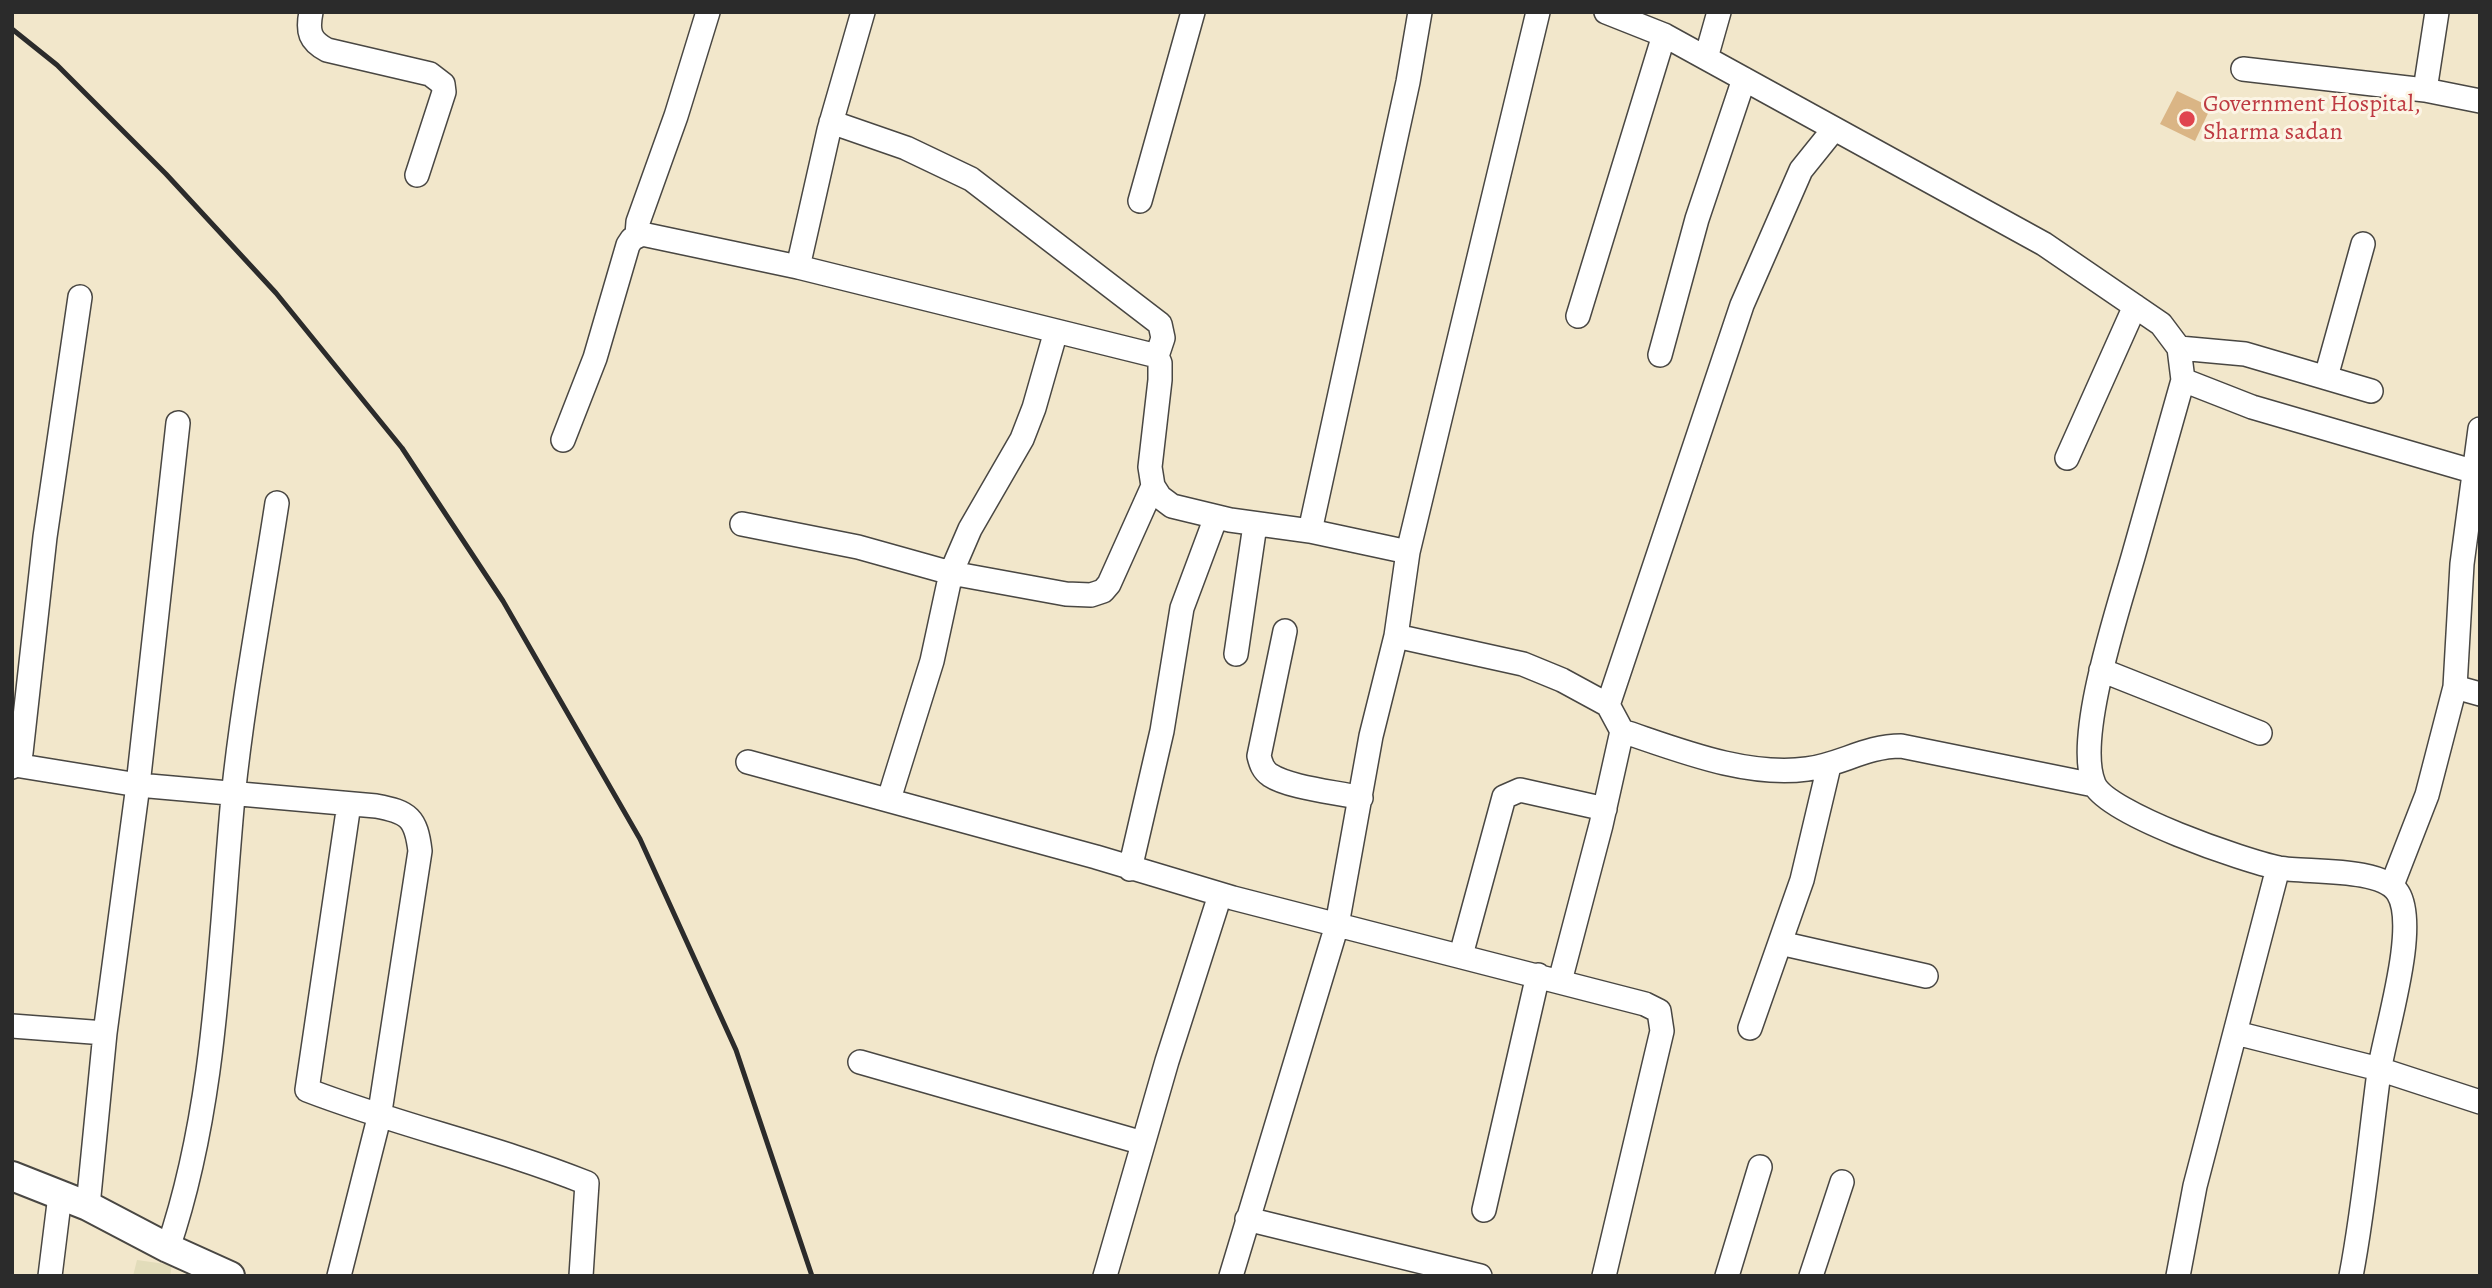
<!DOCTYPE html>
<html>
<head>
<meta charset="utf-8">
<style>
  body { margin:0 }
  #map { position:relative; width:2492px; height:1288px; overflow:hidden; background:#f2e7cb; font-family:Alegreya,serif }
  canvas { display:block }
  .frame { position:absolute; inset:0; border:14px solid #2b2b2b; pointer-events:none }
</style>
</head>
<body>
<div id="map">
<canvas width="2492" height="1288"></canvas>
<div class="frame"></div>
</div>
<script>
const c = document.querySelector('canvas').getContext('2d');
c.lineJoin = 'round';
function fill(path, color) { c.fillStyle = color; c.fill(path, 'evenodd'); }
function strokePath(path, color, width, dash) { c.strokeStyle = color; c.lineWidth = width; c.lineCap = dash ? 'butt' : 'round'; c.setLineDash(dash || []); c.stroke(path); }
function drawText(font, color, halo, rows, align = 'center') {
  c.font = font + ' Alegreya,serif'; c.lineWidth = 6; c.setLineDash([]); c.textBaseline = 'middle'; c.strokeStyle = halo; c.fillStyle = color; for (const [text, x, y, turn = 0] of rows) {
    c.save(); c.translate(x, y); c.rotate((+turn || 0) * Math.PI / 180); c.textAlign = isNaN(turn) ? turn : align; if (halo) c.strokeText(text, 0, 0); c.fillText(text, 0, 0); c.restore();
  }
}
fill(new Path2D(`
  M 137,1260 L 172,1265 L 170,1276 L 133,1276 Z`), '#e2dcba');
fill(new Path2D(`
  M 2177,91 L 2211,107 L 2195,141 L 2160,124 Z`), '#dab585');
const minor = new Path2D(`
  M 311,12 C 307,32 310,41 327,50 L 430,74 L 443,84 L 444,92 L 417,175
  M 1606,12 L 1664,35 L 2044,244 L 2161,324 L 2179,348 L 2183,380 C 2167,437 2151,494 2135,550 C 2121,601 2074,737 2094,784 C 2107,814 2245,861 2279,868 C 2307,873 2382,867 2398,893 C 2419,927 2385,1032 2379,1072 C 2370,1140 2364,1208 2351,1276
  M 1706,58 L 1719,12
  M 2243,69 L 2425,90 L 2480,101
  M 2425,90 L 2437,12
  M 831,122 L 906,148 L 971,179 L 1160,324 L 1163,338 L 1157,356 L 1160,363 L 1160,380 L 1150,467 L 1153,486 L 1160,497 L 1172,506 L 1230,520 L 1310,531 L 1408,552
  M 1140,201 L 1193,12
  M 637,235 L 638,222 L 676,116 L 708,12
  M 798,267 L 829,130 L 863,12
  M 1578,316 L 1664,35
  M 2179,348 L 2245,354 L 2371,391
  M 1660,355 L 1697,219 L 1744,79
  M 2326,377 L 2363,244
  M 2183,380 L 2252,407 L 2472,471
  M 563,440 L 595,358 L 628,245 L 632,239 L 642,234 L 798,267 L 1157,356
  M 2067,458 L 2135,306
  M 742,524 L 858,547 L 951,573 L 1066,594 L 1091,595 L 1103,591 L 1109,584 L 1153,486
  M 1310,531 L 1408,82 L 1420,12
  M 1285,631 L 1259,756 C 1261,764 1263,770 1270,775 C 1290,788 1336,792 1361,798
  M 1396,636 L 1523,664 L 1562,680 L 1608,705 L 1622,731 C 1679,750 1745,777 1807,769 C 1840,765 1866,746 1901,746 L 2094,785
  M 1236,654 L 1255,525
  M 2101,670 L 2260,733
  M 2455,687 L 2480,694
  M 1608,705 L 1742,305 L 1801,170 L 1834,129
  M 748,762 L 1096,857 L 1233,898 L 1645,1004 L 1659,1011 L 1662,1031 L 1604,1276
  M 15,765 L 138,785 L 376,806 C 409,812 416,818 420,851 L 379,1118 L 339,1276
  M 12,767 L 21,753 L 45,537 L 80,297
  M 889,799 L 932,661 L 951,573 L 970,529 L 1022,439 L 1034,408 L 1056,331
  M 349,804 L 307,1090 C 400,1126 495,1146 587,1183 L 581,1276
  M 1130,869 L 1162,731 L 1182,608 L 1216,517
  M 2392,885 L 2427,795 L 2455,687 L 2462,564 L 2480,429
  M 1780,943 L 1926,976
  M 1461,955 L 1504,797 L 1520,790 L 1605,809
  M 1560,981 L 1601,825 L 1622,731
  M 12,1026 L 105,1033
  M 1750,1028 L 1802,880 L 1829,766
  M 2236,1033 L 2379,1069 L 2480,1102
  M 860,1062 L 1143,1143
  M 88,1206 L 105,1033 L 138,785 L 178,423
  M 1484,1210 L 1538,975
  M 1247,1219 L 1480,1276
  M 168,1248 C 217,1104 219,948 233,797 C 243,699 262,601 277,503
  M 50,1276 L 60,1195
  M 1105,1276 L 1167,1061 L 1220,895
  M 1231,1276 L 1337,925 L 1371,736 L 1396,636 L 1408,552 L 1538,12
  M 1727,1276 L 1760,1167
  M 1811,1276 L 1842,1182
  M 2178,1276 L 2195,1186 L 2278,868`);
const major = new Path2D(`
  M 12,1176 L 88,1206 L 168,1248 L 230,1276`);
strokePath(minor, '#494743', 26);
strokePath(major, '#494743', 32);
strokePath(minor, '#fff', 23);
strokePath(major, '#fff', 28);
strokePath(new Path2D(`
  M 12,29 L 57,65 L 166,174 L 276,293 L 402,448 L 503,601 L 640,839 L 736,1050 L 812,1276`), '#2b2b2b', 5);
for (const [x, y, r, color] of [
  [2187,119,9,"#e0444e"]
]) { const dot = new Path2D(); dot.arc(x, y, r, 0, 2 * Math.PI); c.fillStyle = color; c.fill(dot); strokePath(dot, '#fcf5e5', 2.5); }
drawText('24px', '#be3a42', '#fcf5e5', [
  ["Government Hospital,",2203,105],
  ["Sharma sadan",2203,133]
], 'left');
</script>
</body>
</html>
